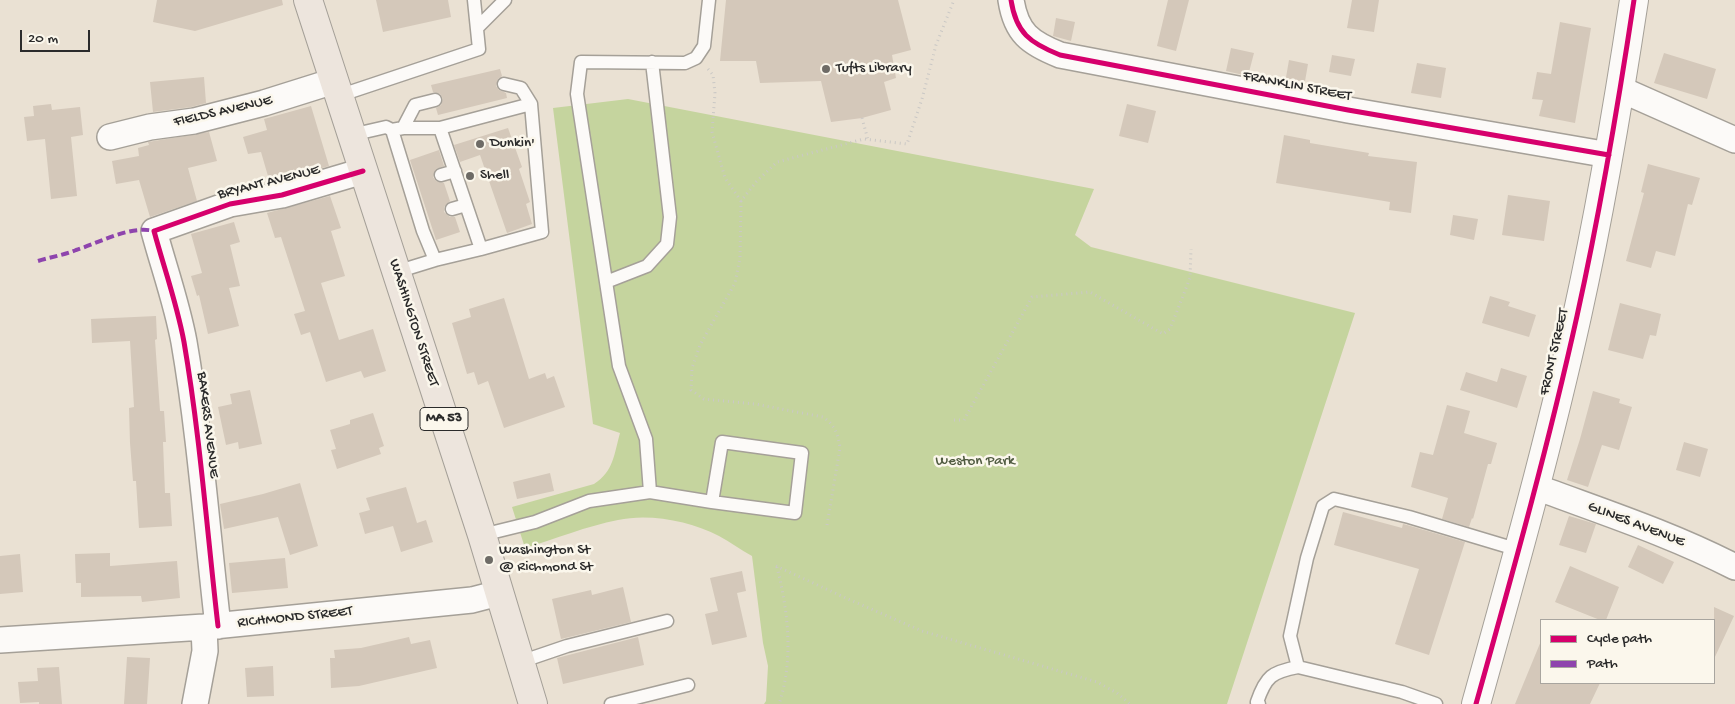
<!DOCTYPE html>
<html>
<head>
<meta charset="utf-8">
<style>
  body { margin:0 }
  #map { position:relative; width:1735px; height:704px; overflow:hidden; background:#eae1d3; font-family:"Gochi Hand",sans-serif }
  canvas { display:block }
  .legend { position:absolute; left:1540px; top:619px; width:175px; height:65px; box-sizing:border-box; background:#fbf7ec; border:1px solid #a8a59f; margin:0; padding:6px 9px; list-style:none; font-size:15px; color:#2b2b2b }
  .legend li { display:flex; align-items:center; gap:10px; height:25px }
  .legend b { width:25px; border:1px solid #a8a59f }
  .scale { position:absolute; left:20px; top:30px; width:70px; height:22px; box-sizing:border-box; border:2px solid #2b2b2b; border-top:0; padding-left:6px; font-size:15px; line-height:18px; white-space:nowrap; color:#2b2b2b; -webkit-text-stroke:4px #fbf7ec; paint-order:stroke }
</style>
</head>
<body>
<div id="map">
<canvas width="1735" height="704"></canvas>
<ul class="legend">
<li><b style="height:6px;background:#d6006c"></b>Cycle path</li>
<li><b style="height:6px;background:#8e44ad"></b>Path</li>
</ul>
<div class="scale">20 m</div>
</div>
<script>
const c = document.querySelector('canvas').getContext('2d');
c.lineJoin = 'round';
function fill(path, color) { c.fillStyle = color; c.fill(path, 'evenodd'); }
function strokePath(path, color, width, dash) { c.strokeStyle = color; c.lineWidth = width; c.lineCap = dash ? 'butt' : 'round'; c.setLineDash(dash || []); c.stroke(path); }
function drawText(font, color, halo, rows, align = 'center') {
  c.font = font + ' "Gochi Hand",sans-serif'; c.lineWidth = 5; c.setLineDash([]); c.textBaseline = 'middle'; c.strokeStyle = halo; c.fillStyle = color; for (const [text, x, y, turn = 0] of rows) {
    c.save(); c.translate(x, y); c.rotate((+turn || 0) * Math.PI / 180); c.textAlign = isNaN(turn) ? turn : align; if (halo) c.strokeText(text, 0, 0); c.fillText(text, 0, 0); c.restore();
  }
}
fill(new Path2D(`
  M 628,99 L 1094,189 L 1075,235 L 1091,247 L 1355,313 L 1227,704 L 764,704 L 766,701 L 768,666 L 763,643 L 752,556 C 741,550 730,542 719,536 C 691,521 649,513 618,520 C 587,526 555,539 525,548 L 512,507 L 594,484 C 614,471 614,454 620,433 L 593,424 L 553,108 Z`), '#c5d49e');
fill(new Path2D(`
  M 157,0 L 282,0 L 283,5 L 195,31 L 153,22 Z
  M 376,0 L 448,0 L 451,17 L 383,32 Z
  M 726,0 L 898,0 L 911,50 L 892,55 L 896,78 L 884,82 L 891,110 L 862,118 L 831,122 L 821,81 L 760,83 L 756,61 L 720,61 Z
  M 1168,0 L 1189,0 L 1176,51 L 1157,46 Z
  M 1352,0 L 1379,0 L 1374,32 L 1347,28 Z
  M 1056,18 L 1075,22 L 1071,41 L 1053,36 Z
  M 1560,22 L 1591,28 L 1575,123 L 1539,116 L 1543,100 L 1532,99 L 1537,72 L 1551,74 Z
  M 1231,48 L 1254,53 L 1248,76 L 1226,71 Z
  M 1664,53 L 1716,69 L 1707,99 L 1654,83 Z
  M 1332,55 L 1355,59 L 1351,76 L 1329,72 Z
  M 1289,60 L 1308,64 L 1304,87 L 1285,83 Z
  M 1417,63 L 1446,68 L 1441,98 L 1411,93 Z
  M 500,69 L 502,76 L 498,79 L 496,86 L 499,90 L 506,93 L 507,98 L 438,115 L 436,108 L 441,105 L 443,99 L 440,94 L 433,92 L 431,85 Z
  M 204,77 L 206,103 L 191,107 L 153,112 L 150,82 Z
  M 51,104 L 52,110 L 80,107 L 83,135 L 71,137 L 77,196 L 51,199 L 45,139 L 27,141 L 24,117 L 34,116 L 33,106 Z
  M 1127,104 L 1156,111 L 1148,143 L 1119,136 Z
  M 311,106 L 329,166 L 270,183 L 261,152 L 248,154 L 243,137 L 267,130 L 264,119 Z
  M 508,128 L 522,167 L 519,169 L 530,202 L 526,204 L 532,224 L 507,233 L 480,155 L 460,162 L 454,145 Z
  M 209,132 L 217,161 L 188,168 L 197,201 L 150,217 L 139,180 L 116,184 L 112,161 L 139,156 L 138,148 L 149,145 L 148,142 Z
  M 1284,135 L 1310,140 L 1310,143 L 1369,153 L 1368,156 L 1417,162 L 1411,213 L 1389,210 L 1390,202 L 1276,183 Z
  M 439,150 L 444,166 L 436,169 L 433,177 L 436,181 L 444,183 L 450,201 L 444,207 L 444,212 L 450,217 L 455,217 L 460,232 L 436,240 L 410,160 Z
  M 1648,164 L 1700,178 L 1692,205 L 1688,204 L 1675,256 L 1656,251 L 1651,268 L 1626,261 L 1644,193 L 1641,192 Z
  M 1508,195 L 1550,201 L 1544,241 L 1502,235 Z
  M 330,196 L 341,228 L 331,231 L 345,276 L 321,283 L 339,340 L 373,329 L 386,371 L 364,378 L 361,371 L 326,382 L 310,332 L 301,335 L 294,314 L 305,311 L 281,237 L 275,238 L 267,213 Z
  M 1453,215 L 1478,219 L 1474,240 L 1450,235 Z
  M 234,222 L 240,242 L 230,245 L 240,286 L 229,288 L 239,326 L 208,334 L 199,295 L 197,296 L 191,276 L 202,273 L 191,234 Z
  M 1490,296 L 1510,302 L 1508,306 L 1536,315 L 1529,337 L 1482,323 Z
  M 504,298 L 529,379 L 545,373 L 547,379 L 554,376 L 565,407 L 504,428 L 488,381 L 478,385 L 474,372 L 467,374 L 452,323 L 471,317 L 469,309 Z
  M 1620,303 L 1661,314 L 1656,336 L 1650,335 L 1643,359 L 1608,350 Z
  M 156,316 L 157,339 L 155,340 L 160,411 L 164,411 L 166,442 L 163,442 L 165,493 L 170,493 L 172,526 L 139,528 L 136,481 L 133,481 L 130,443 L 129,408 L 134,407 L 130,341 L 92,343 L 91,319 Z
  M 1501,368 L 1527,376 L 1517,408 L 1460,390 L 1466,372 L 1497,382 Z
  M 250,390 L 262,444 L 239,449 L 238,442 L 226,445 L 218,407 L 232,404 L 230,394 Z
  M 1593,391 L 1620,399 L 1619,403 L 1632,407 L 1619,450 L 1602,445 L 1588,487 L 1567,480 L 1580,439 Z
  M 1447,405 L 1470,411 L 1464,433 L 1497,443 L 1491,464 L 1488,464 L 1473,519 L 1472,518 L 1469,527 L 1442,519 L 1448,498 L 1411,487 L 1420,452 L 1433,455 Z
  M 373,413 L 384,446 L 379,448 L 381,454 L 337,469 L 331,450 L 336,449 L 330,430 L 350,424 L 350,420 Z
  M 1684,442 L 1708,449 L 1700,477 L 1676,470 Z
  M 550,473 L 554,491 L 517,499 L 513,482 Z
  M 300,483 L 318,546 L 290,555 L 278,517 L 224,529 L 220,504 L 263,494 Z
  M 406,487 L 417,523 L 426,520 L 433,542 L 401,552 L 393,526 L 365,534 L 359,513 L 370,510 L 366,498 Z
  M 1343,512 L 1402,528 L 1403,524 L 1407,525 L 1465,542 L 1429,655 L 1395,644 L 1419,569 L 1334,545 Z
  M 1569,516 L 1596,524 L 1586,553 L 1559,545 Z
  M 1638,545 L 1674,562 L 1663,584 L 1628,567 Z
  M 110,553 L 110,566 L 177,561 L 180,598 L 142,602 L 141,596 L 81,597 L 81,583 L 76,583 L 75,554 Z
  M 20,554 L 23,592 L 0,594 L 0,556 Z
  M 285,558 L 288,588 L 232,593 L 229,563 Z
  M 1570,566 L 1619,587 L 1606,620 L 1600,620 L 1555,602 Z
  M 742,571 L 746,591 L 737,593 L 747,637 L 712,645 L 705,614 L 718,611 L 710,578 Z
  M 623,587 L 631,622 L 561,639 L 552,599 L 591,590 L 592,595 Z
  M 1714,607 L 1734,616 L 1714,659 Z
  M 409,637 L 411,644 L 430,640 L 437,668 L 359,686 L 331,688 L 330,658 L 335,658 L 334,650 L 361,648 Z
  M 638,637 L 644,665 L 563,684 L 557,658 Z
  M 1541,641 L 1541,683 L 1600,683 L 1590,704 L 1515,704 Z
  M 127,657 L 150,658 L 147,704 L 124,704 Z
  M 273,666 L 274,696 L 247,697 L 245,668 Z
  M 59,667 L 62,704 L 39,704 L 39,702 L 20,703 L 18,682 L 38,681 L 37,668 Z`), '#d4c8ba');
const service = new Path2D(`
  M 477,28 L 505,0
  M 338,96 L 479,49 L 474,0
  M 403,128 L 415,105 L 435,100
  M 440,128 L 531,104
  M 392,130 L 403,128 L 440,128 L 481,249 L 435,260
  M 351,135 L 386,127 L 392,130 L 423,231 L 435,260 L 396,272
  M 441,175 L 455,171
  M 452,209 L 466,205
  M 481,249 L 542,232 L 531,104 L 521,88 L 504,84
  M 606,282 L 647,266 L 667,244 L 670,217 L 652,62
  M 650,492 L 712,502 L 795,513 L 802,453 L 722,442 L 712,502
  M 482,535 L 535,522 L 589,501 L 650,492 L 646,439 L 619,366 L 577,94 L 581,62 L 685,63 L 696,58 L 704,46 L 709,0
  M 520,662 L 567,646 L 667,621
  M 611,704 L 688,685
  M 1259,704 L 1257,702 C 1266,676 1272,672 1298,667
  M 1436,704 L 1402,692 L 1298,667 L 1290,636 L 1307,558 L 1323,506 L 1334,499 L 1409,517 L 1519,550`);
const minor = new Path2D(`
  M 1011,0 C 1016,33 1030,43 1060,55 L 1348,110 L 1609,155
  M 1620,89 L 1735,140
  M 110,137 L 150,127 L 194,121 L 264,103 L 334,81
  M 1536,487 C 1603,512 1671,534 1735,567
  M 218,626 C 207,531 200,435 184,342 C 177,304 164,268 154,231 L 230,204 L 282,195 L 363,171
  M 0,640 L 204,627 L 472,600 L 499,593
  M 195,704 L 205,651 L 204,627`);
const tertiary = new Path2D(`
  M 1476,704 C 1512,575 1548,447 1577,316 C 1600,212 1618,106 1634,0`);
const primary = new Path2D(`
  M 308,0 L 482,535 L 533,704`);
strokePath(service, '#a5a098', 15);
strokePath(minor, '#a5a098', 28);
strokePath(tertiary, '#a5a098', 30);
strokePath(primary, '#a5a098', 30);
strokePath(new Path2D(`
  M 708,69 L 713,75 L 715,93 L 712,132 L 725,178 L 741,201 L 756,182 L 777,162 L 864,139 L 907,144 L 922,99 L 936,45 L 954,0
  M 862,118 L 868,140
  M 741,201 L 740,258 L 735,283 L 700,345 L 692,368 L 691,390 L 704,399 L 755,404 L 823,417 C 835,425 838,434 840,448 L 827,525
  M 954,420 L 964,420 L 1032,297 L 1090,292 L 1163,334 L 1170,329 L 1190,278 L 1191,249
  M 776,566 L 848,599 L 922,631 L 1097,682 L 1117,693 L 1130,704
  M 777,567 C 788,611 794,660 779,704`), '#cac8c5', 3, [1, 4]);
strokePath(service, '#fcfaf8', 12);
strokePath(minor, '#fcfaf8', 25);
strokePath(tertiary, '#fcfaf8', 28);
strokePath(primary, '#ede5dd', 28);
strokePath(new Path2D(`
  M 38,261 C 51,257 64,255 76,250 C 99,243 130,225 154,231`), '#8e44ad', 4, [8, 4]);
strokePath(new Path2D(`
  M 1011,0 C 1016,33 1030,43 1060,55 L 1348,110 L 1609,155
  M 218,626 C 207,531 200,435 184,342 C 177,304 164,268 154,231 L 230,204 L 282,195 L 363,171
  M 1476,704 C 1512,575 1548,447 1577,316 C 1600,212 1618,106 1634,0`), '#d6006c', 5);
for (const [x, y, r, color] of [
  [826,69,5,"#6e6b66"],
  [480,144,5,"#6e6b66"],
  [470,176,5,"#6e6b66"],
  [489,560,5,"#6e6b66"]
]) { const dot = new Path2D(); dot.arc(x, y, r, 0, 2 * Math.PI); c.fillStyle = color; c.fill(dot); strokePath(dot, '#fbf7ec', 2); }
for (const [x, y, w] of [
  [444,419,48]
]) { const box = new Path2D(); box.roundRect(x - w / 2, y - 11.5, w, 23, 4); c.fillStyle = '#fbf7ec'; c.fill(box); strokePath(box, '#2b2b2b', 1); }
drawText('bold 14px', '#2b2b2b', null, [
  ["MA 53",444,419]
]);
drawText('15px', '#2b2b2b', '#fbf7ec', [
  ["Tufts Library",836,69],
  ["Dunkin'",490,144],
  ["Shell",480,176],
  ["Washington St",499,551],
  ["@ Richmond St",499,568]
], 'left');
drawText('15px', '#2b2b2b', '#fbf7ec', [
  ["FRANKLIN STREET",1297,87,11],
  ["FIELDS AVENUE",223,112,-13],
  ["BRYANT AVENUE",269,183,-14],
  ["WASHINGTON STREET",413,323,72],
  ["FRONT STREET",1555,352,-77],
  ["BAKERS AVENUE",207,425,83],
  ["GLINES AVENUE",1636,525,21],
  ["RICHMOND STREET",295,618,-6]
]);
drawText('15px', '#505b41', '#fbf7ec', [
  ["Weston Park",975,462]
]);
</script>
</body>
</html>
